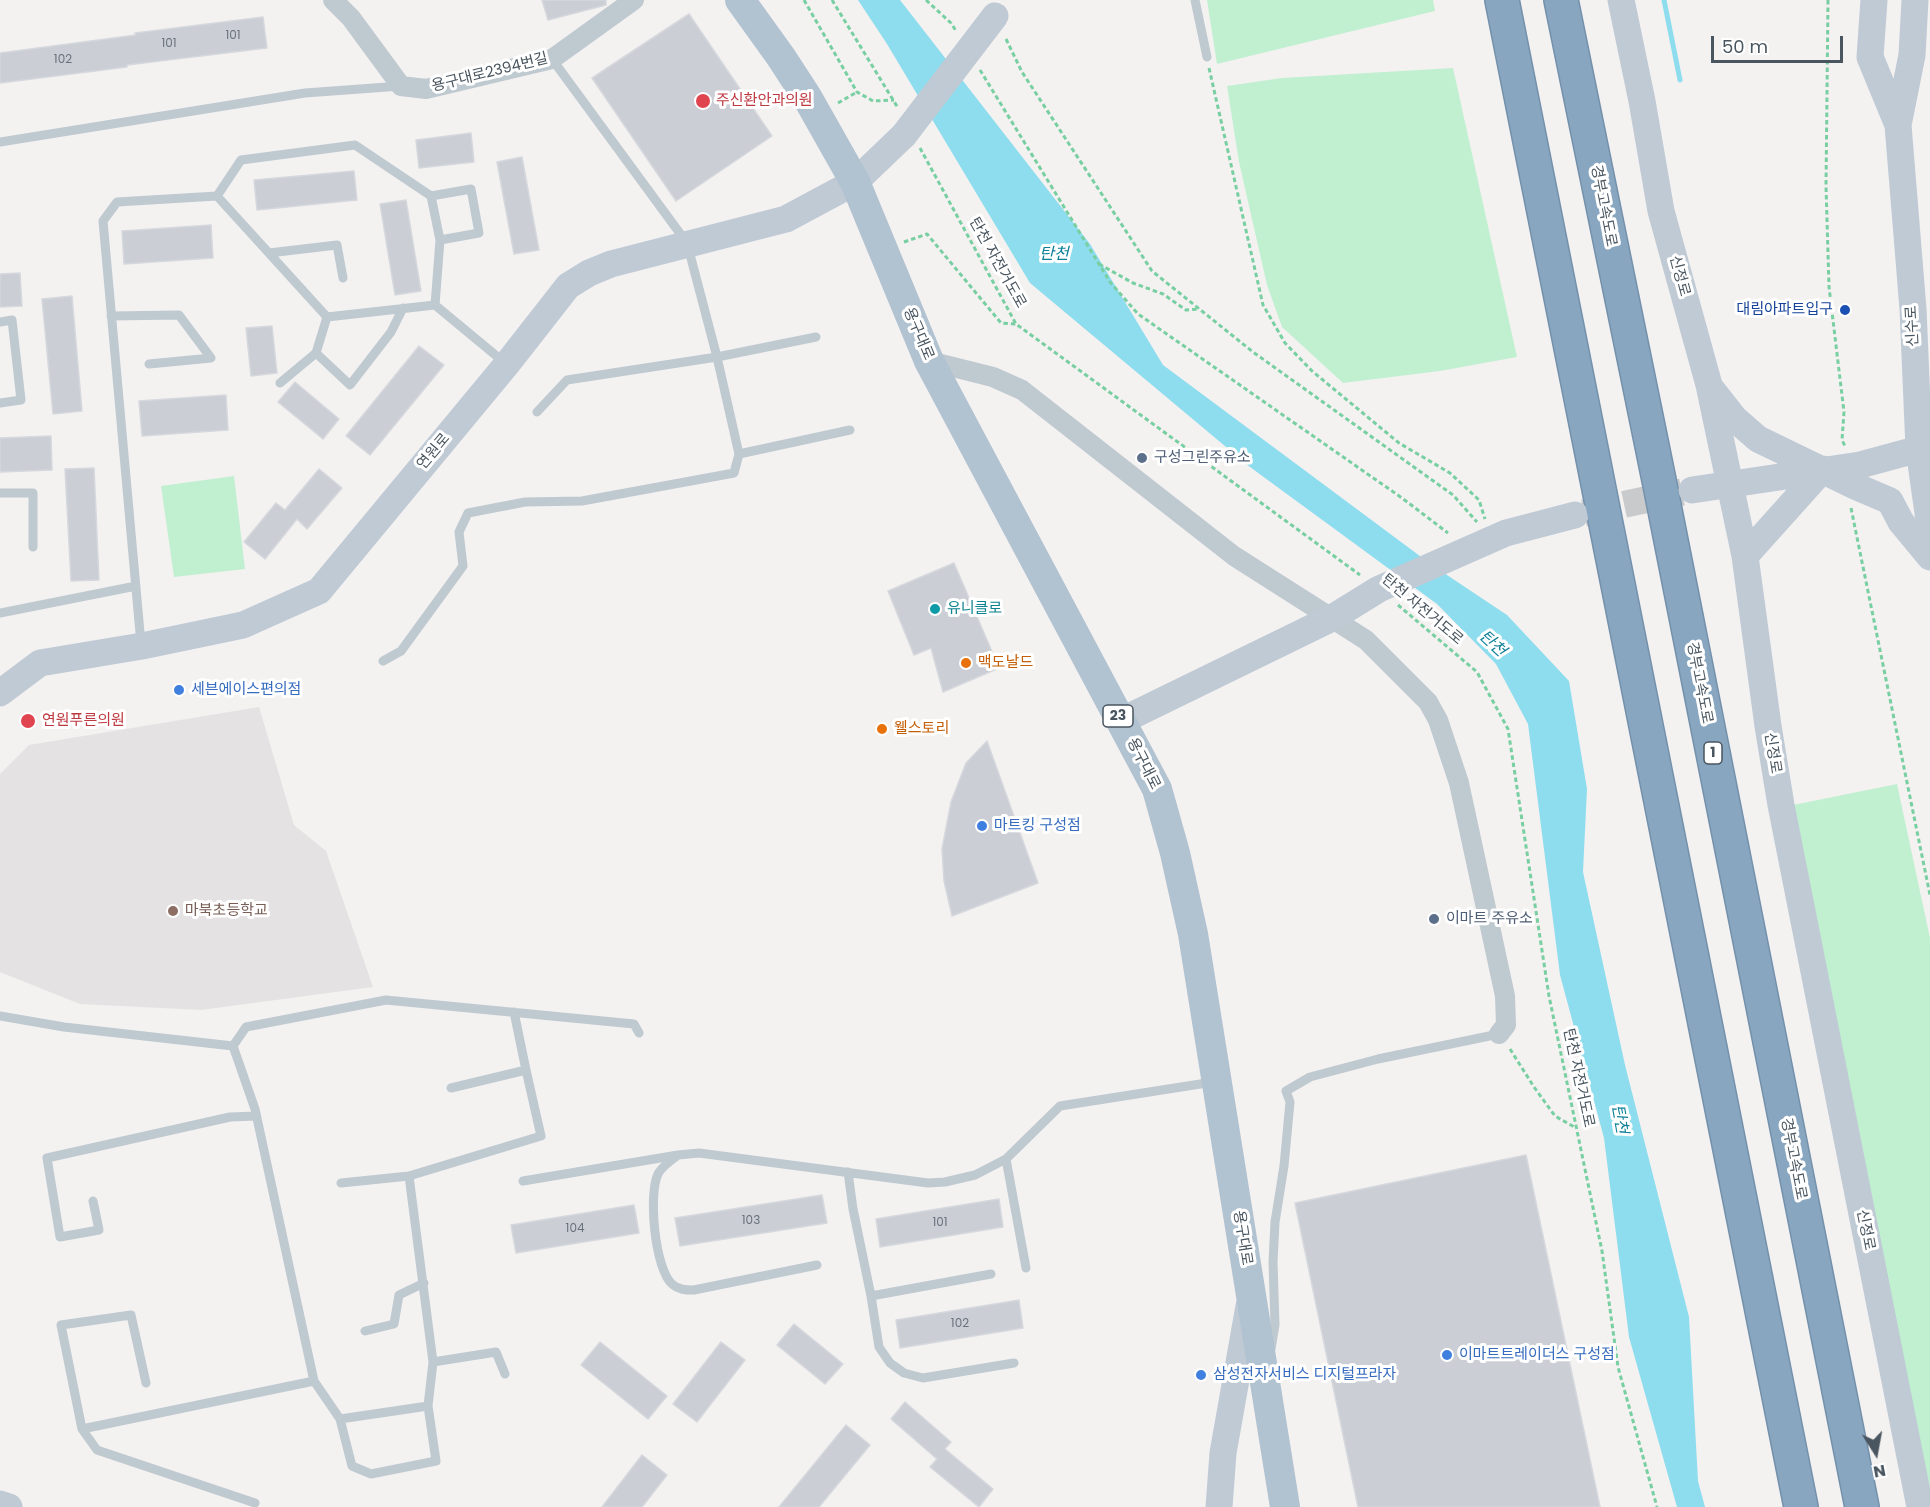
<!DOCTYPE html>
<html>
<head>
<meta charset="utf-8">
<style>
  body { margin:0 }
  #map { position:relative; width:1930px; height:1507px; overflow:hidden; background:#f4f1f1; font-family:Poppins,sans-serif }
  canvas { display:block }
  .north { position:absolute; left:1846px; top:1423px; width:60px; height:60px; -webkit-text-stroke:4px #fff; paint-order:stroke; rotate:169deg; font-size:16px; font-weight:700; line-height:24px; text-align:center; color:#49555f }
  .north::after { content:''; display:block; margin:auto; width:21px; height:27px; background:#49555f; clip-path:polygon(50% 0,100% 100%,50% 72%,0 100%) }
  .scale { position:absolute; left:1711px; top:36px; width:132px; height:27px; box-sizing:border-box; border:3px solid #49555f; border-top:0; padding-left:8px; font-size:18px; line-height:21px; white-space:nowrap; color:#49555f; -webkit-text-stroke:4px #fff; paint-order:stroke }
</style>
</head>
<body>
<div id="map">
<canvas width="1930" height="1507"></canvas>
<div class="north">N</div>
<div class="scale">50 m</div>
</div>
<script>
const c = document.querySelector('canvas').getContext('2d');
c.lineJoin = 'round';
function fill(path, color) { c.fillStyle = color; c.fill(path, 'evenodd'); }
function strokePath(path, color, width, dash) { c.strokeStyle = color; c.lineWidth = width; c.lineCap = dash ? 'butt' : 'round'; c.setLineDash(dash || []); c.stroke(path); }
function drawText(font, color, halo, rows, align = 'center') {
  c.font = font + ' Poppins,"Noto Sans KR",sans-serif'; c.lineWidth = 6; c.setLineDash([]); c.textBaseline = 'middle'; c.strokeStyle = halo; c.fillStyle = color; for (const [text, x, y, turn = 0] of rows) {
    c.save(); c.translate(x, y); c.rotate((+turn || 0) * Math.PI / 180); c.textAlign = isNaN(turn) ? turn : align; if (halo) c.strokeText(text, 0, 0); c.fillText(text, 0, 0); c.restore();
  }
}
fill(new Path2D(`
  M 259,707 L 294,825 L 326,851 L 373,987 L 201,1010 L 80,1004 L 0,972 L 0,774 L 29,745 Z`), '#e5e2e4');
fill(new Path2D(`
  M 1207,0 L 1433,0 L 1435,11 L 1217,64 Z
  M 1453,68 L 1517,357 L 1440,371 L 1343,383 L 1282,327 L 1267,285 L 1239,162 L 1227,86 L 1282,78 Z
  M 234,476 L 245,569 L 174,577 L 161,486 Z
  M 1897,784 L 1930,938 L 1930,1493 L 1793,805 Z`), '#c1f0d1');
fill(new Path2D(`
  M 858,0 L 900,0 L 1090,244 L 1163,365 L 1432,565 L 1507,615 L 1569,681 L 1587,789 L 1583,872 L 1625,1065 L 1689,1317 L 1698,1481 L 1705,1507 L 1677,1507 L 1629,1337 L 1604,1138 L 1560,975 L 1528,724 L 1496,664 L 1437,604 L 1250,467 L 1030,283 L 887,44 Z`), '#8dddee');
strokePath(new Path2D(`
  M 1664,0 L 1680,80`), '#8dddee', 5);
const building = new Path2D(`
  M 542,0 L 606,0 L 606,5 L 548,20 Z
  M 689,14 L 772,136 L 676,201 L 592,78 Z
  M 263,17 L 267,48 L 127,65 L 127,67 L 0,83 L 0,53 L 136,35 L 135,33 Z
  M 471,133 L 474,162 L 419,168 L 416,140 Z
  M 522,157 L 539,250 L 514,254 L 497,162 Z
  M 354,171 L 357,200 L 257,210 L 254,180 Z
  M 406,200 L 421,291 L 395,295 L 380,204 Z
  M 211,225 L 213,258 L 124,264 L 122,231 Z
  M 20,273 L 22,306 L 0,307 L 0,274 Z
  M 72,296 L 82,411 L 53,414 L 42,299 Z
  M 272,326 L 277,373 L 251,376 L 246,328 Z
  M 419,346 L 444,365 L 370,455 L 346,436 Z
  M 295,382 L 339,419 L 323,439 L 278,402 Z
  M 226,395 L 228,430 L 142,436 L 139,401 Z
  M 51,436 L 52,470 L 0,472 L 0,438 Z
  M 94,468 L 99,580 L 71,581 L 65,469 Z
  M 319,469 L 342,488 L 307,529 L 297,519 L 265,559 L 244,542 L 276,503 L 285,510 Z
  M 954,563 L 999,668 L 943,692 L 931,648 L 914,655 L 888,591 Z
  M 987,741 L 1038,883 L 952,916 L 944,881 L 942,849 L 951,802 L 966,763 Z
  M 1526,1155 L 1600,1507 L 1358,1507 L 1295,1203 Z
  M 822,1195 L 827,1223 L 680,1246 L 675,1218 Z
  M 999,1199 L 1003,1227 L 880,1247 L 876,1219 Z
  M 634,1205 L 639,1233 L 516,1253 L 511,1225 Z
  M 1019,1300 L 1023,1328 L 900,1348 L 896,1320 Z
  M 794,1324 L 843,1364 L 825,1384 L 777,1345 Z
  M 600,1342 L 667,1396 L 648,1419 L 581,1365 Z
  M 721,1342 L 745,1360 L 697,1422 L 673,1404 Z
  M 905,1402 L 951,1442 L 945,1449 L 993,1489 L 979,1507 L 930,1467 L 937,1459 L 891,1419 Z
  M 846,1425 L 870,1445 L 819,1507 L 779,1507 Z
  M 642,1455 L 667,1475 L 642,1507 L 602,1507 Z`);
fill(building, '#cbced4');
strokePath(building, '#d5d8dd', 1.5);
strokePath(new Path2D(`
  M 1584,513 L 1682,492`), '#c9cacc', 27, [27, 14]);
const highway = new Path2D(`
  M 1502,0 L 1801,1507
  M 1561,0 L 1660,485 L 1862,1507`);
strokePath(highway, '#7491ac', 36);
strokePath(new Path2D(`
  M 804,0 L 857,92 L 873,101 L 894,100
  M 832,0 L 898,108
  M 926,0 L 951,23 L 956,31
  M 1828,0 L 1826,186 L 1829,287 L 1844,412 L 1842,440 L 1845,446
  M 1006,39 L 1022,72 L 1152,271 L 1253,352 L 1453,495 L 1477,522
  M 1209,68 L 1263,305 L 1285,343 L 1312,371 L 1399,443 L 1450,473 L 1479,500 L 1485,519
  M 980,70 L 1110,282 L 1138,314 L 1402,498 L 1448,533
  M 838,103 L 857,92
  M 920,148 L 1016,324 L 1360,575
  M 904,242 L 927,234 L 1001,323 L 1016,324
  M 1099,264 L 1133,283 L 1163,294 L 1186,310 L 1199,309
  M 1851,508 L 1930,895
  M 1398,605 L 1477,672 L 1508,729 L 1549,996 L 1602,1251 L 1618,1367 L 1657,1507
  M 1510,1049 L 1534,1087 L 1555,1116 L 1576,1128`), '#78cfa1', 3, [4.5, 3]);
strokePath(new Path2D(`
  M 1195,0 L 1207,57
  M 0,142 L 305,93 L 401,86
  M 217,196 L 327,317 L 435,305
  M 431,196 L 471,189 L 479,233 L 440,240
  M 269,253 L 337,245 L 343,278
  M 111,316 L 179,315 L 211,358 L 149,364
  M 327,317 L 316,353 L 350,385 L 391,332 L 403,308
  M 0,322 L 12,320 L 21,400 L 0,403
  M 280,383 L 316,353
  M 537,412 L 567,380 L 717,357 L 816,337
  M 739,454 L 850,430
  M 0,493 L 33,493 L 33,547
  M 0,613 L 136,586
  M 141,644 L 103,221 L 117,202 L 217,196 L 241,160 L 355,145 L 431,196 L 440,240 L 435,305 L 505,363
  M 383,661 L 401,651 L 463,566 L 459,532 L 468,513 L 525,502 L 582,501 L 734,473 L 739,454 L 717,357 L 687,243 L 552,59
  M 0,1016 L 64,1027 L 233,1046 L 255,1109 L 314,1381 L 340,1419 L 428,1406 L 433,1362 L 496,1352 L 505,1374
  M 233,1046 L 246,1027 L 386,1000 L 634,1024 L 639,1033
  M 451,1088 L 526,1070 L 514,1012
  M 678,1155 C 672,1160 661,1167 658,1174 C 648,1195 655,1269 672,1284 C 679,1290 685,1290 694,1290 L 817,1265
  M 1006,1159 L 1026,1268
  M 848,1172 L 853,1209 L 871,1296 L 879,1347 L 890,1363 L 904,1373 L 923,1378 L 1014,1363
  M 523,1181 L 678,1155 L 699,1153 L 928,1183 L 945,1182 L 975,1175 L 1006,1159 L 1060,1106 L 1213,1082
  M 341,1183 L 409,1176
  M 93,1201 L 99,1230 L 60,1237 L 47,1158 L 230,1117 L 256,1116
  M 871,1296 L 991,1274
  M 365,1331 L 394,1324 L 399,1295 L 424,1283
  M 1271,1349 L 1275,1325 L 1273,1262 L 1275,1222 L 1284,1166 L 1290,1102 L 1286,1091 L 1310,1077 L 1378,1059 L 1499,1034
  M 433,1362 L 409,1176 L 541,1136 L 526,1070
  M 146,1383 L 131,1315 L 61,1325 L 82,1429 L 97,1450 L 255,1503
  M 340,1419 L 352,1466 L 371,1474 L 436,1461 L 428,1406
  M 82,1429 L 314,1381`), '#bfc9d0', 9);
strokePath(new Path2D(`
  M 333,0 L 351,18 L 401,86 L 426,89 L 552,59 L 634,0
  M 929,361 L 993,377 L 1022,390 L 1234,556 L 1366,640 L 1428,702 L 1438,720 L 1459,783 L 1505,996 L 1506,1025 L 1499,1034`), '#bfc9d0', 20);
strokePath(new Path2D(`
  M 1621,0 L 1642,101 L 1661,211 L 1709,385 L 1745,556 L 1768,726 L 1781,805 L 1920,1507
  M 1874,0 L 1870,57 L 1898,125
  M 1915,0 L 1912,55 L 1898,125 L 1913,309 L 1919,449 L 1930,527
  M 1713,391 L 1735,419 L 1758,439 L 1855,486 L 1890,501 L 1901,522 L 1930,557
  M 1692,490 L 1860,465 L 1930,446
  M 1745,556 L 1823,469
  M 0,693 L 40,663 L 142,646 L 243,625 L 319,591 L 507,364 L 568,286 L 589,273 L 611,264 L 786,219 L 855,182 L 904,135
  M 1121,721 L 1332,618 L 1379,589 L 1506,533 L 1575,515
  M 0,1504 L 9,1507
  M 1219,1507 L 1223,1453 L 1249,1306`), '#bfcad5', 27);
strokePath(new Path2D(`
  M 740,0 L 781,57 L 807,97 L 855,182 L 929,361 L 1157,789 L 1175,853 L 1193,934 L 1285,1507`), '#b1c2d0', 30);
strokePath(highway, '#89a6c0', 33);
strokePath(new Path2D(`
  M 904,135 L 995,16`), '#bfcad5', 27);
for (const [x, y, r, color] of [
  [703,101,8,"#e0444e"],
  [1845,310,6,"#1a4fb4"],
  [1142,458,6,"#5c6f8a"],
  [935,609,6,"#0f9aa8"],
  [966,663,6,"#e8710a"],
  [179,690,6,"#3f7fe0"],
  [28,721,8,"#e0444e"],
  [882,729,6,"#e8710a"],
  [982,826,6,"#3f7fe0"],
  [173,911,6,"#8d6e63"],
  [1434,919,6,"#5c6f8a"],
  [1447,1355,6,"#3f7fe0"],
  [1201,1375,6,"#3f7fe0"]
]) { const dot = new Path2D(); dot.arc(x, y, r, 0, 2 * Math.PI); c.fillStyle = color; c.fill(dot); strokePath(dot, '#fff', 2); }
drawText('12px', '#6a737c', null, [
  ["101",233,36],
  ["101",169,44],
  ["102",63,60],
  ["103",751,1221],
  ["101",940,1223],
  ["104",575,1229],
  ["102",960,1324]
]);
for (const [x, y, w] of [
  [1118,716,30],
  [1713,753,18]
]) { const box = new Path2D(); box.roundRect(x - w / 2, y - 11, w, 22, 4.5); c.fillStyle = '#fff'; c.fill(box); strokePath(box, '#49555f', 1.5); }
drawText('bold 14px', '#49555f', null, [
  ["23",1118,716],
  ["1",1713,753]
]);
drawText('15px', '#49555f', '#fff', [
  ["용구대로2394번길",490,73,-14],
  ["경부고속도로",1603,206,79],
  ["탄천 자전거도로",997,263,61],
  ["신정로",1679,276,75],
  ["신수로",1913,326,-93],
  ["용구대로",918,334,67],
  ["연원로",434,452,-50],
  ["탄천 자전거도로",1422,610,40],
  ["경부고속도로",1699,683,79],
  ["신정로",1772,753,81],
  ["용구대로",1143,764,63],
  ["탄천 자전거도로",1578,1078,78],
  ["경부고속도로",1793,1159,79],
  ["신정로",1865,1230,79],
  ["용구대로",1242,1238,81]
]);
drawText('15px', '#be3a42', '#fff', [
  ["주신환안과의원",716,101],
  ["연원푸른의원",42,721]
], 'left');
drawText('15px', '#164399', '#fff', [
  ["대림아파트입구",1833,310]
], 'right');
drawText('15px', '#4e5e75', '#fff', [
  ["구성그린주유소",1154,458],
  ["이마트 주유소",1446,919]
], 'left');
drawText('15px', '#0d838f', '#fff', [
  ["유니클로",947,609]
], 'left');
drawText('15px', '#c56008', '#fff', [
  ["맥도날드",978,663],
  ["웰스토리",894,729]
], 'left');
drawText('15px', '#366cbe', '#fff', [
  ["세븐에이스편의점",191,690],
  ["마트킹 구성점",994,826],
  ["이마트트레이더스 구성점",1459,1355],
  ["삼성전자서비스 디지털프라자",1213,1375]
], 'left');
drawText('15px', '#785e54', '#fff', [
  ["마북초등학교",185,911]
], 'left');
drawText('italic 16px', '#0c8098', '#fff', [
  ["탄천",1054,255],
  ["탄천",1492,644,43],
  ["탄천",1619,1119,80]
]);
</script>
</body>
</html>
